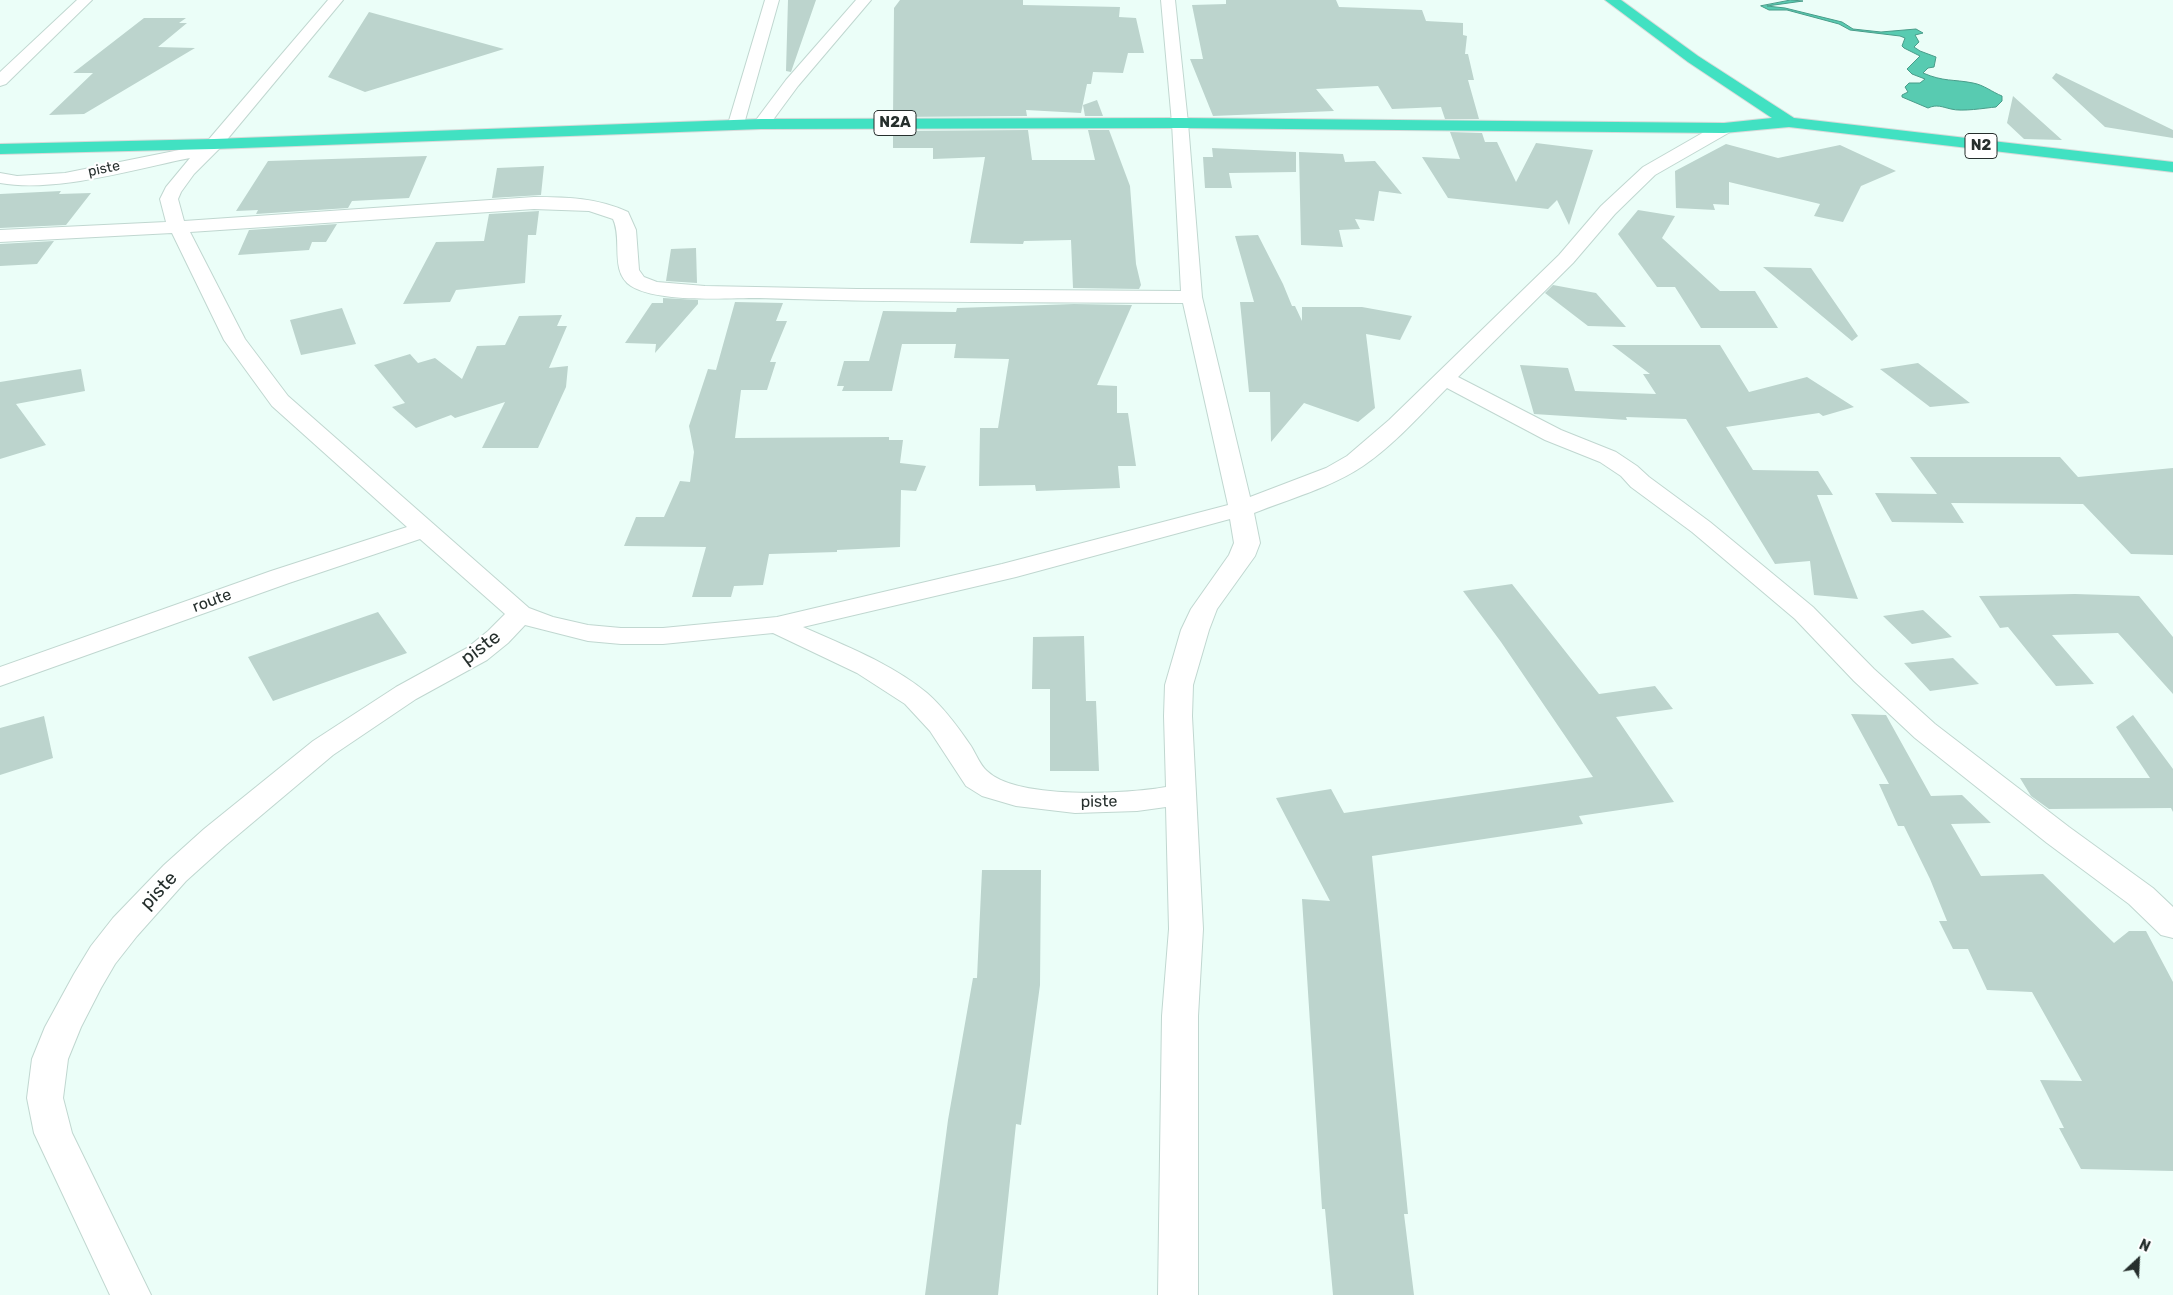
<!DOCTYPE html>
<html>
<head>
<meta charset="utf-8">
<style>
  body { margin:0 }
  #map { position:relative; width:2173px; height:1295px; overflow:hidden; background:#ebfef8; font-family:Rubik,sans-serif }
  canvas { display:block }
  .north { position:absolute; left:2113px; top:1235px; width:50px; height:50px; -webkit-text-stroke:4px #fff; paint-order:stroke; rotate:25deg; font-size:14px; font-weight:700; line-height:20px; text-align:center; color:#262f2d }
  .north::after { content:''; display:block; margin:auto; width:18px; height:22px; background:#262f2d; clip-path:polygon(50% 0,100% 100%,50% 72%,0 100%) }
</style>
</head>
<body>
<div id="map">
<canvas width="2173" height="1295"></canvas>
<div class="north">N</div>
</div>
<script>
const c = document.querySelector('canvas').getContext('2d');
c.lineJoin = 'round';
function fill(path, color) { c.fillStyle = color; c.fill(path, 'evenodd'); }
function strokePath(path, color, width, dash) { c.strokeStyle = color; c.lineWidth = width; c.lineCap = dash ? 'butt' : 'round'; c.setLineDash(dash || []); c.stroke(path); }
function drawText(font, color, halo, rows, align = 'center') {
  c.font = font + ' Rubik,sans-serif'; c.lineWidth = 4.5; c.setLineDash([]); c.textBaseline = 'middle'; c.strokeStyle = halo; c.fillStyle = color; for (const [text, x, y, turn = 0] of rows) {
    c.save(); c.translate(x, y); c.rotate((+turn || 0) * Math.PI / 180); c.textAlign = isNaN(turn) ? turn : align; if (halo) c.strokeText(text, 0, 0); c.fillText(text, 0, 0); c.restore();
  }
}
const water = new Path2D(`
  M 1791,0 L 1803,1 L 1767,6 L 1785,8 L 1842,22 L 1853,29 L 1881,32 L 1916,29 L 1923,33 L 1915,35 L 1919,42 L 1914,47 L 1920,51 L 1936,57 L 1934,67 L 1928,68 L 1923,73 C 1944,82 1953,79 1973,83 C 1984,85 1992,92 2002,96 L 2002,101 L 1996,107 C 1985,108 1962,112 1951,109 C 1942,107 1937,104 1928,108 L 1902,97 L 1902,95 L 1908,92 L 1905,87 L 1909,83 L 1920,83 L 1925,79 L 1912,74 L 1907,69 L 1920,56 L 1904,48 L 1902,46 L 1905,38 L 1900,36 L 1850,30 L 1839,24 L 1787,10 L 1769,10 L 1761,6 Z`);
fill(water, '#58cbb1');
strokePath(water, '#499c89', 1);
fill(new Path2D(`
  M 788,0 L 816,0 L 791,72 L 786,71 Z
  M 900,0 L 1023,0 L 1023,5 L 1120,7 L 1119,17 L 1136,18 L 1144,53 L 1128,53 L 1123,73 L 1093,72 L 1091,84 L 1087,84 L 1081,113 L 1026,110 L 1027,116 L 893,117 L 894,8 Z
  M 1226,0 L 1336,0 L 1339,7 L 1422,10 L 1426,21 L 1463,23 L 1463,35 L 1467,36 L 1465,54 L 1468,54 L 1474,80 L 1468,80 L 1479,119 L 1445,119 L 1441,107 L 1392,109 L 1378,86 L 1316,89 L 1334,111 L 1213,116 L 1190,59 L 1203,59 L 1192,5 L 1226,4 Z
  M 369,12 L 504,49 L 365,92 L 328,77 Z
  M 144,18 L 186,18 L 179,23 L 187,23 L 158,47 L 195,48 L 84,114 L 49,115 L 93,73 L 73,73 Z
  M 2056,73 L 2173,130 L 2173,138 L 2105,127 L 2052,78 Z
  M 2013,96 L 2062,140 L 2024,139 L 2007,123 Z
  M 1097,100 L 1103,116 L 1085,116 L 1083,105 Z
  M 1028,130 L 1032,160 L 1095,160 L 1088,130 L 1109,130 L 1130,186 L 1136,264 L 1141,285 L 1139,289 L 1073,288 L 1071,240 L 1024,241 L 1023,244 L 970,243 L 985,157 L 933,159 L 933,148 L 893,148 L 893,131 Z
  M 1450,132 L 1482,133 L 1485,142 L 1497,142 L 1516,182 L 1536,143 L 1593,150 L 1569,225 L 1557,200 L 1548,209 L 1448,198 L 1422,157 L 1460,159 Z
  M 1726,144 L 1778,158 L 1840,145 L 1896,171 L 1861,186 L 1843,222 L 1814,216 L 1820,204 L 1729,182 L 1729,205 L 1713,204 L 1715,210 L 1676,208 L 1675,171 Z
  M 1212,148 L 1296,152 L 1296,172 L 1229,173 L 1232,188 L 1205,188 L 1203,157 L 1213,157 Z
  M 1299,152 L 1343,154 L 1345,162 L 1375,161 L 1402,194 L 1379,191 L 1374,221 L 1355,219 L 1360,229 L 1339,230 L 1343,247 L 1301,245 Z
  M 427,156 L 409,198 L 352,201 L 348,208 L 256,214 L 258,210 L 236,211 L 268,161 Z
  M 544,166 L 541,195 L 492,198 L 497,168 Z
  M 61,191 L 59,194 L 91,193 L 66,225 L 0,228 L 0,194 Z
  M 1638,210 L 1675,216 L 1662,238 L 1720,291 L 1755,291 L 1778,328 L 1701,328 L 1675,287 L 1657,287 L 1618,234 Z
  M 539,211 L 536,235 L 528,235 L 525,283 L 456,290 L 450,302 L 403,304 L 436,242 L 484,241 L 489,214 Z
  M 337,224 L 326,242 L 312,242 L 309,250 L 238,255 L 249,230 Z
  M 1258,235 L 1283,284 L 1292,306 L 1295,306 L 1302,321 L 1302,307 L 1362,307 L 1412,316 L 1400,340 L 1366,334 L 1375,408 L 1358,422 L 1304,403 L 1271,442 L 1270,392 L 1249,392 L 1240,302 L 1254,302 L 1235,236 Z
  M 54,241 L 37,264 L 0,266 L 0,244 Z
  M 696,248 L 697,283 L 666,281 L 671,249 Z
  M 1763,267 L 1811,268 L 1858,336 L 1852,341 Z
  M 1553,285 L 1596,293 L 1626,327 L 1588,326 L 1545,293 Z
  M 663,298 L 698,300 L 698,304 L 655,353 L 656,344 L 625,343 L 652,303 L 663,303 Z
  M 735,302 L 783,303 L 776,321 L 787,321 L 770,362 L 776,362 L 767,390 L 741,390 L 735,438 L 889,437 L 889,440 L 903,440 L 900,463 L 926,466 L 916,491 L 901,490 L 900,547 L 837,550 L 837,552 L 769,554 L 763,585 L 734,586 L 731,597 L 692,597 L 706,547 L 624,546 L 636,517 L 664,517 L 680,481 L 690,482 L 694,452 L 689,426 L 708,369 L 716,370 Z
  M 1074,304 L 1132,305 L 1097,385 L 1117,386 L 1117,413 L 1128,413 L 1136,466 L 1118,466 L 1120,488 L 1036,491 L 1035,485 L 979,486 L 980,428 L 998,428 L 1009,359 L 954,358 L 956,344 L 902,344 L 892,391 L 842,391 L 844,386 L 837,386 L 844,361 L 869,361 L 883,311 L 956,312 L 957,308 Z
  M 342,308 L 356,344 L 301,355 L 290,320 Z
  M 562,315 L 557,326 L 567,326 L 549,368 L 568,366 L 566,387 L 538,448 L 482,448 L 505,402 L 455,418 L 451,415 L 416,428 L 392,407 L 405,403 L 374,365 L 410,354 L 418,363 L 435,358 L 462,379 L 477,346 L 505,345 L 519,316 Z
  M 1612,345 L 1720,345 L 1749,392 L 1807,377 L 1854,407 L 1823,416 L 1819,413 L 1726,427 L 1753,470 L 1818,471 L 1833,495 L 1817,495 L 1858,599 L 1814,595 L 1810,561 L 1775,564 L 1686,419 L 1626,417 L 1627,420 L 1534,414 L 1520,365 L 1568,368 L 1575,391 L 1656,394 L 1643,374 L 1650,374 Z
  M 1918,363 L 1970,403 L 1930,407 L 1880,369 Z
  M 81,369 L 85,391 L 16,404 L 46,445 L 0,459 L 0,382 Z
  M 1910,457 L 2060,457 L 2078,477 L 2173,468 L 2173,555 L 2131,554 L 2083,504 L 1951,503 L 1964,523 L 1892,522 L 1875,493 L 1937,494 Z
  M 1512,584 L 1599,694 L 1655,686 L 1673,709 L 1616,717 L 1674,802 L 1579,816 L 1583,824 L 1372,856 L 1408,1214 L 1404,1214 L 1414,1295 L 1333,1295 L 1325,1209 L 1322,1209 L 1302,899 L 1330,901 L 1276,798 L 1331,789 L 1344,813 L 1593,777 L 1501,642 L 1463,591 Z
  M 2075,594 L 2139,596 L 2173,637 L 2173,694 L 2118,633 L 2052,635 L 2094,684 L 2056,686 L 2008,627 L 2000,628 L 1979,596 Z
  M 1923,610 L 1952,637 L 1912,644 L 1883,616 Z
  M 378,612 L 407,653 L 273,701 L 248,657 Z
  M 1084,636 L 1086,701 L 1096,701 L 1099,771 L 1050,771 L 1050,689 L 1032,689 L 1033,637 Z
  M 1953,658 L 1979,684 L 1930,691 L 1904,663 Z
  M 1851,714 L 1886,715 L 1931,796 L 1962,795 L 1991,823 L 1951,824 L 1981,876 L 2043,874 L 2114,943 L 2129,931 L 2146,931 L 2173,982 L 2173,1171 L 2081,1169 L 2059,1128 L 2064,1128 L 2040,1080 L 2082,1081 L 2032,992 L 1987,990 L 1968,949 L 1953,949 L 1939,921 L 1947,921 L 1930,879 L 1904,826 L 1898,826 L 1879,784 L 1889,784 Z
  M 2133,715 L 2173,769 L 2173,812 L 2171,808 L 2049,809 L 2031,796 L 2020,778 L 2150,778 L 2116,727 Z
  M 44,716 L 53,758 L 0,775 L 0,728 Z
  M 982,870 L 1041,870 L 1040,985 L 1021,1125 L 1016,1124 L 998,1295 L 925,1295 L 948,1120 L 973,978 L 977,978 Z`), '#bcd4cd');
const minor = new Path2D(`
  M 77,0 L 92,0 L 6,84 L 0,86 L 0,72 Z
  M 328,0 L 343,0 L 220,148 L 194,174 L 181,192 L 178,199 L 184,221 L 534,197 C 567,197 598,198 628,212 L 636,230 L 639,270 L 644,277 L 657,282 L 705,286 L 857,289 L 1181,291 L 1172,123 L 1161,0 L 1175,0 L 1188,123 L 1202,297 L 1250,497 L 1326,468 L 1347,456 L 1389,420 L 1559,255 L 1601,206 L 1643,167 L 1718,124 L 1730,124 L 1732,128 L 1730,132 L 1655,175 L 1615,214 L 1573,263 L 1458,377 L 1561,430 L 1616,452 L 1637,466 L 1649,477 L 1710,522 L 1813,607 L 1874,669 L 1935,724 L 2069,827 L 2153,888 L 2173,907 L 2173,938 L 2161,935 L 2129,904 L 2047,843 L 1915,738 L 1854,681 L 1795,619 L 1692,532 L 1631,487 L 1621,476 L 1600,462 L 1545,440 L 1447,388 C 1420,415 1394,445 1363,466 C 1332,487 1289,499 1254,513 L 1260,543 L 1255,556 L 1217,609 L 1209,630 L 1193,685 L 1192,716 L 1203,929 L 1198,1016 L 1198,1295 L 1158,1295 L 1162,1016 L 1169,929 L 1166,807 L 1137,811 L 1075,813 L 1016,806 L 982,796 L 966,786 L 930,731 L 905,704 L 857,673 L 773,633 L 663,644 L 621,644 L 588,641 L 525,625 L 508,643 L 487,660 L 416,699 L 333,755 L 226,845 L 186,881 L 137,936 L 115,964 L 101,988 L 81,1027 L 68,1059 L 63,1098 L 72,1133 L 151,1295 L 110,1295 L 34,1133 L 27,1098 L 32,1059 L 45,1027 L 74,974 L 91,946 L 113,918 L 164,865 L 204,829 L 313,741 L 396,687 L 467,648 L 488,631 L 505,614 L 420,539 L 289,583 L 0,686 L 0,667 L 271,571 L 407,527 L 272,406 L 224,340 L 172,233 L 0,242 L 0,230 L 166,222 L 160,199 L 166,187 L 190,158 C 134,169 56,193 0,183 L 0,173 L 17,176 L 65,173 L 204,145 ZM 534,209 L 589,211 L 613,219 C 623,240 609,271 631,286 C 658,303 726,298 759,298 C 900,303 1042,302 1183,303 L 1228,505 L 1002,564 L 777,617 L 663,628 L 621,628 L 588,625 L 553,617 L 529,608 L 288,396 L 245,339 L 190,232 ZM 1230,519 L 1234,543 L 1229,555 L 1191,609 L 1181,630 L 1165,685 L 1164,716 L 1166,787 C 1126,794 1017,800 987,771 C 980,765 976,754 971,746 C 958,727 944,708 927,693 C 891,663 845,646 803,627 L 1016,577 Z
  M 765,0 L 779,0 L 744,124 L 742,128 L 730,128 L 728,124 Z
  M 856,0 L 871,0 L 798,86 L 767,128 L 755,128 L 753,124 L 786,80 Z`);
const highway = new Path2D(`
  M 1605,0 L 1621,0 L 1698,56 L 1794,118 L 2173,162 L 2173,172 L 1789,127 L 1724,133 L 1180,128 L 761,129 L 214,149 L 0,154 L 0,144 L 214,139 L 761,119 L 1180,118 L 1724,123 L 1772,118 L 1688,62 Z`);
strokePath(minor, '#c0d7d0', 2);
strokePath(highway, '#d8dad9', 2);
fill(minor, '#fff');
fill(highway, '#41e1c2');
drawText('14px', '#262f2d', '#fff', [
  ["piste",104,169,-12]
]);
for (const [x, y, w] of [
  [895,123,42],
  [1981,146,32]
]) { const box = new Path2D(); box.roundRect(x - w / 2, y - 12.5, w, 25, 4); c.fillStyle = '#fff'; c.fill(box); strokePath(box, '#262f2d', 1); }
drawText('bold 15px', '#262f2d', null, [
  ["N2A",895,123],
  ["N2",1981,146]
]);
drawText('16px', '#262f2d', '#fff', [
  ["route",212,601,-20],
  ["piste",1099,802,-1]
]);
drawText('19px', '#262f2d', '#fff', [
  ["piste",481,648,-37],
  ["piste",159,891,-47]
]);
</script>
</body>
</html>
